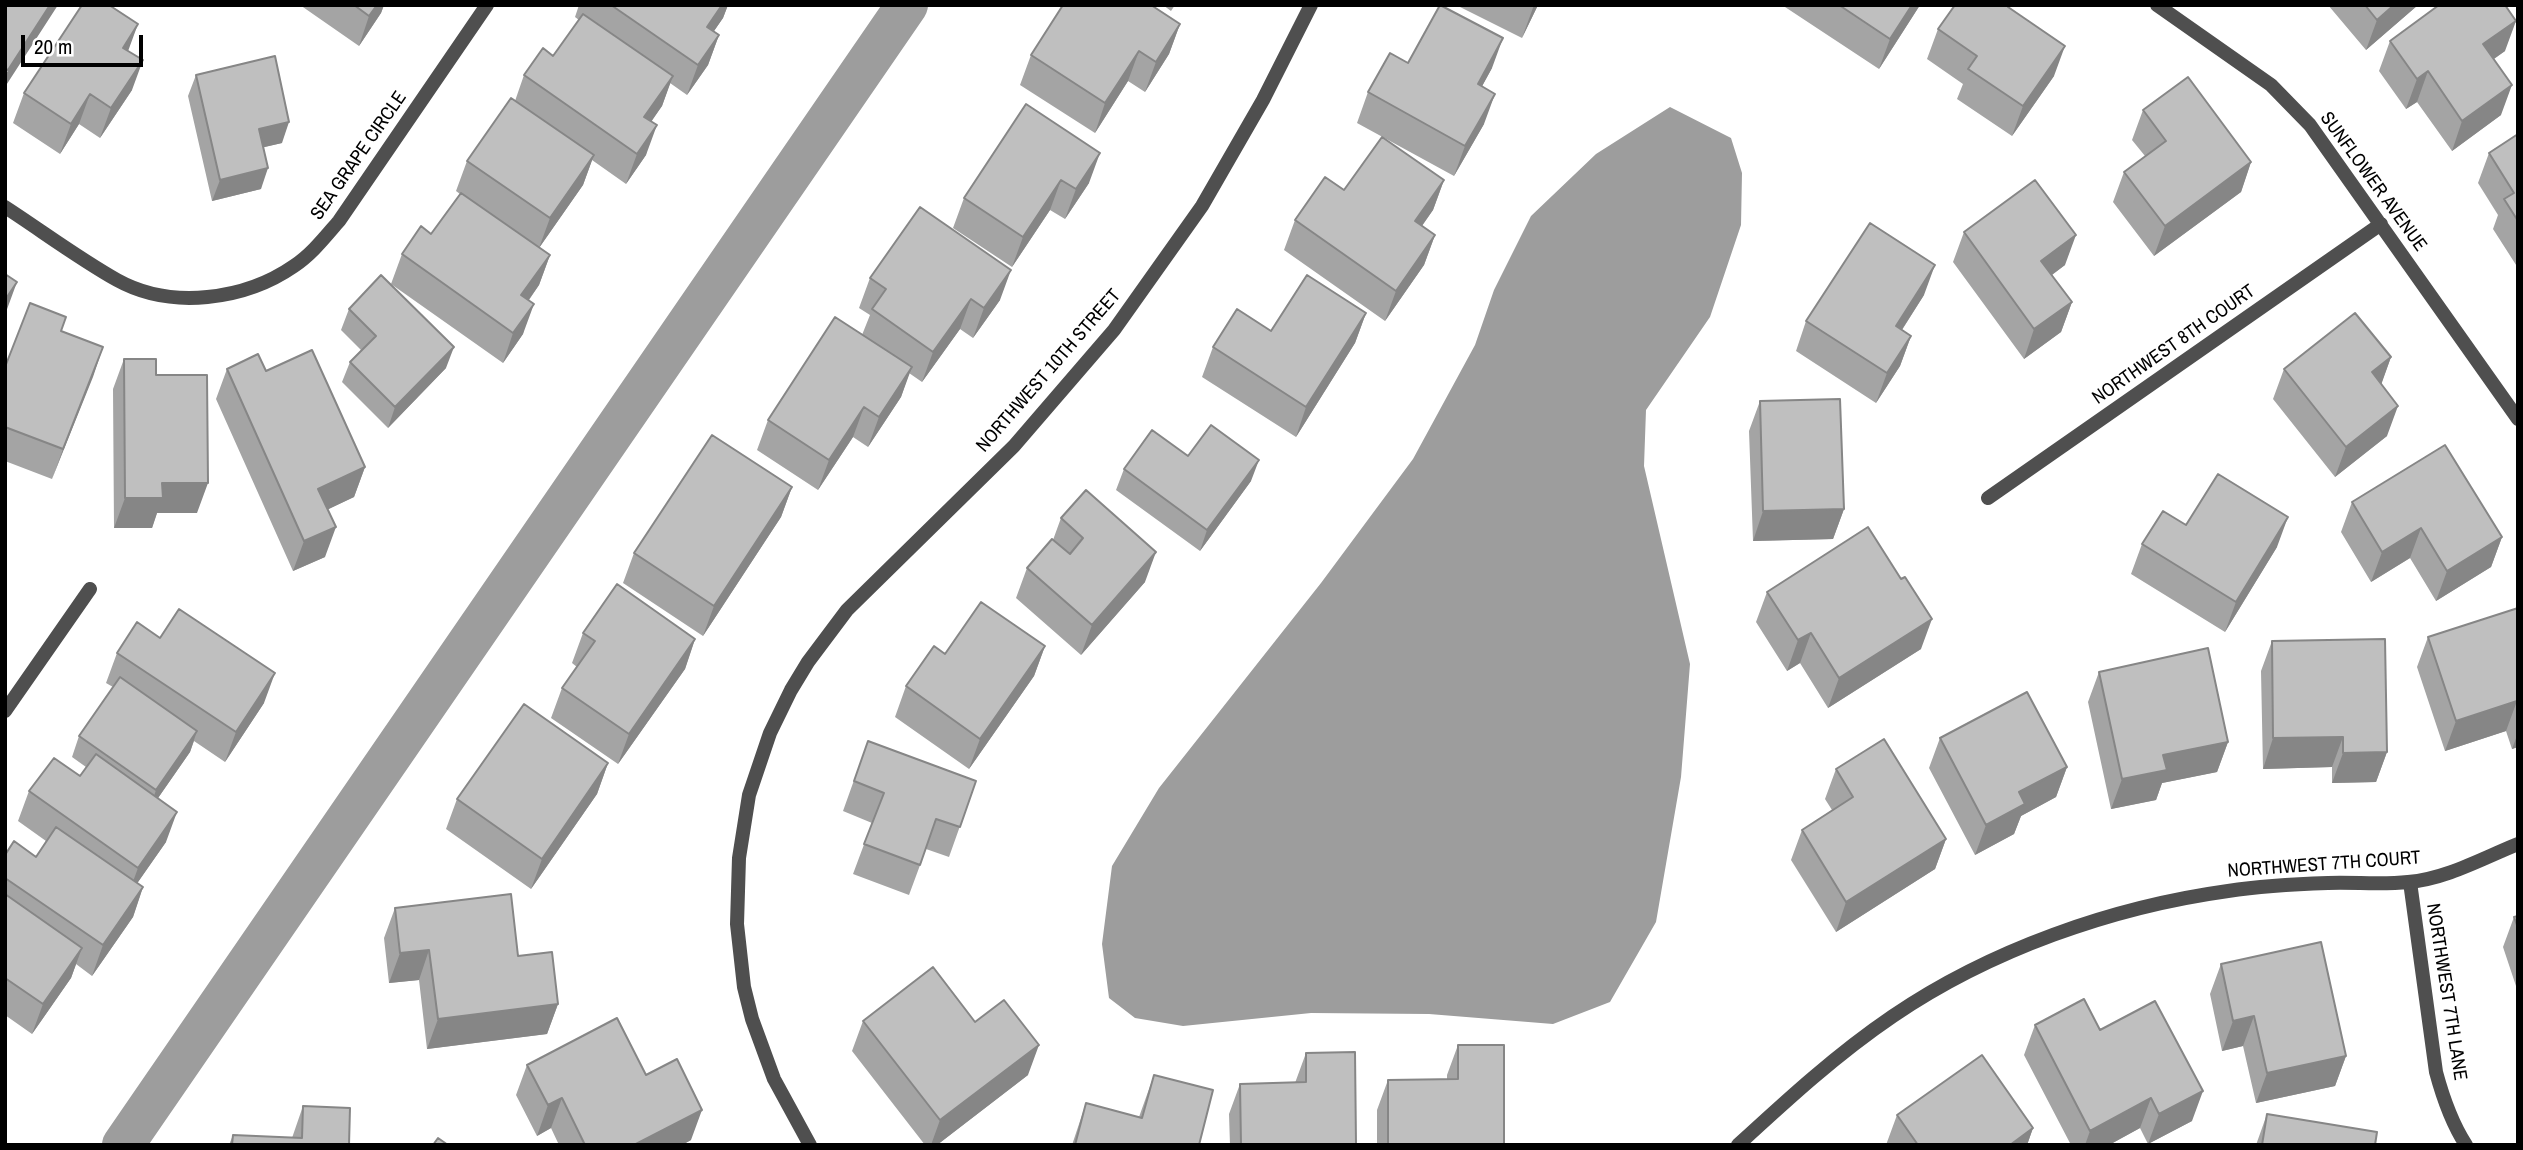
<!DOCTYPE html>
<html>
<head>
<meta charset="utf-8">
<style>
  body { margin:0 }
  #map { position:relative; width:2523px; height:1150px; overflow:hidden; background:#fff; font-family:"Archivo Narrow",sans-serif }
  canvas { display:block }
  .frame { position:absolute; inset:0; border:7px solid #000; pointer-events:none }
  .scale { position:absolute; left:21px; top:35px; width:122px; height:32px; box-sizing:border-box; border:4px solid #000; border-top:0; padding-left:9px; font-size:21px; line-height:24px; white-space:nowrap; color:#000; -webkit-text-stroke:5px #fff; paint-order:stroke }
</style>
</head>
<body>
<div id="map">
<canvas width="2523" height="1150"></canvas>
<div class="frame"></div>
<div class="scale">20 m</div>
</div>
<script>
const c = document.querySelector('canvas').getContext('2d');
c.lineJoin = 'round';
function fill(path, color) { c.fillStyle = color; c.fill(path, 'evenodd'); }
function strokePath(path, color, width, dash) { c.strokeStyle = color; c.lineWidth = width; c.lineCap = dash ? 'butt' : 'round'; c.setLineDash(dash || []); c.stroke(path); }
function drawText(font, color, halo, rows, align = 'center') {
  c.font = font + ' "Archivo Narrow",sans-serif'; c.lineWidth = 5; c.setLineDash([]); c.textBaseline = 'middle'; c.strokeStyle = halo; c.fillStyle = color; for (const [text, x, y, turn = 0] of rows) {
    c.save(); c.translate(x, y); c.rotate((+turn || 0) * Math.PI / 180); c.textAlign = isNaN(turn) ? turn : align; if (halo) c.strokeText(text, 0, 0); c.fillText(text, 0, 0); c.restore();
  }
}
fill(new Path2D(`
  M 1670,107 L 1731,138 L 1742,173 L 1741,225 L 1710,317 L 1646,410 L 1644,466 L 1690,664 L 1681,777 L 1656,922 L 1610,1002 L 1553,1024 L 1429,1014 L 1311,1013 L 1183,1026 L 1135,1018 L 1109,998 L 1102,944 L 1112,866 L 1159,788 L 1321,583 L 1413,459 L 1475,345 L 1494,290 L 1531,216 L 1596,154 Z`), '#9d9d9d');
strokePath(new Path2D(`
  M 123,1145 L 907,5`), '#9d9d9d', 42);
strokePath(new Path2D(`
  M 2157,5 L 2271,85 L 2310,125 L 2518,419
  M 5,207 C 42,231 78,258 117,280 C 171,310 245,300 294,266 C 312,254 325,237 339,221 L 487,5
  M 1988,498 L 2381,224
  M 5,711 L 90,589
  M 2410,882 L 2436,1072 C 2443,1098 2451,1122 2466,1145
  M 810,1145 L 774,1079 L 752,1019 L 744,987 L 737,924 L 739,858 L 749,795 L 770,733 L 791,690 L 808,662 L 847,610 L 1014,446 L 1114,330 L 1202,206 L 1263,100 L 1311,5
  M 1738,1145 C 1788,1099 1837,1054 1893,1016 C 1990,950 2112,907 2228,891 C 2260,886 2295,884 2328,883 C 2355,882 2382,885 2408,882 C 2446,879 2483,858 2518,844`), '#4f4f4f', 14);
fill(new Path2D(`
  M 300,5 L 384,5 L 381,13 L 359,46 Z
  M 579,5 L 728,5 L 723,18 L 714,31 L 719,35 L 708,65 L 687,95 L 670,83 L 662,106 L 651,121 L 646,155 L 626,184 L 592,160 L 583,185 L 539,248 L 550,255 L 539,285 L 529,300 L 523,334 L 503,363 L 391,284 L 402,254 L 431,234 L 460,194 L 456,191 L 467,161 L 515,101 L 524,75 L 553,56 L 579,20 L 575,17 Z
  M 1163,5 L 1175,5 L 1171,11 Z
  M 1456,5 L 1538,5 L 1522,38 Z
  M 1786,5 L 1920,5 L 1879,69 L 1785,7 Z
  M 2328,5 L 2418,5 L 2366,50 Z
  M 2011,9 L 2054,76 L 2012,136 L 1957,99 L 1963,84 L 1927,59 L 1938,29 Z
  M 1180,24 L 1169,54 L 1145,92 L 1128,81 L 1095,133 L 1020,85 L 1031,55 Z
  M 2390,41 L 2505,51 L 2494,59 L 2501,115 L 2452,151 L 2417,102 L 2406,109 L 2379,71 Z
  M 128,51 L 132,90 L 100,138 L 79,124 L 60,154 L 13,123 L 24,93 Z
  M 1408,63 L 1492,68 L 1482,86 L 1484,124 L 1454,176 L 1357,123 L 1368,92 Z
  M 196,75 L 282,143 L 264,147 L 261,189 L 212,201 L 188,96 Z
  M 1026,104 L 1089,183 L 1065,219 L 1050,210 L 1012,267 L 953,228 L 964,198 Z
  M 2143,110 L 2251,162 L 2241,192 L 2154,256 L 2113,202 L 2124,172 L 2145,156 L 2132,140 Z
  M 2518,134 L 2518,268 L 2493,229 L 2498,215 L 2478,183 L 2489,153 Z
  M 1444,180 L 1433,210 L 1422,226 L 1435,235 L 1424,265 L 1385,321 L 1284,250 L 1295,220 L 1344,190 Z
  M 1964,232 L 2065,265 L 2052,275 L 2072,302 L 2061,332 L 2024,359 L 1953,262 Z
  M 870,278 L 1000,300 L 973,338 L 960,329 L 922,382 L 909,373 L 901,397 L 868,447 L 853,437 L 818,490 L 757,450 L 768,420 L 862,335 L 870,315 L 859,308 Z
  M 1924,295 L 1902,330 L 1911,336 L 1900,366 L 1876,403 L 1796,351 L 1806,321 Z
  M 349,309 L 446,368 L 388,428 L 342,382 L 350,362 L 361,350 L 341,330 Z
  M 1366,313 L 1355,343 L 1296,437 L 1202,377 L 1213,347 L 1271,331 Z
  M 103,347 L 52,479 L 5,461 L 5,367 Z
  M 2391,357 L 2381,384 L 2387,436 L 2335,477 L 2273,399 L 2284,369 Z
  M 124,359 L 156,375 L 197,513 L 157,513 L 152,528 L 114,528 L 113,389 Z
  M 227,369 L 266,371 L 365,467 L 354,497 L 328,509 L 325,557 L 293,571 L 216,399 Z
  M 1760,401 L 1844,509 L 1833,539 L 1753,541 L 1749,431 Z
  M 1124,469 L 1251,481 L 1200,551 L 1116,490 Z
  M 792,487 L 781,517 L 703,636 L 623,583 L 634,553 Z
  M 2352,502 L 2502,537 L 2491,567 L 2436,601 L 2410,558 L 2371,582 L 2341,532 Z
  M 1061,518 L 1145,582 L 1081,655 L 1016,598 L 1027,568 L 1053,540 Z
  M 2186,525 L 2277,547 L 2225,632 L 2131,574 L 2142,544 Z
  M 1767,592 L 1921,649 L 1828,708 L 1800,663 L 1787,671 L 1756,622 Z
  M 2518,608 L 2518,747 L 2512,749 L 2506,731 L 2445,751 L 2417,667 L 2428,637 Z
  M 583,633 L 695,639 L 685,669 L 618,764 L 551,718 L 562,688 L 577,667 L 572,663 Z
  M 160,638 L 264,703 L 225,762 L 194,741 L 190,752 L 158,798 L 166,842 L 137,883 L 143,887 L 133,917 L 92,976 L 76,964 L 71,978 L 32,1034 L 5,1015 L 5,855 L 36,857 L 46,841 L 18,821 L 29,791 L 80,776 L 86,767 L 72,757 L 79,736 L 113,687 L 106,683 L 117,653 Z
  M 2272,641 L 2387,752 L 2376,782 L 2332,783 L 2332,767 L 2263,769 L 2261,671 Z
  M 1045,646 L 1034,676 L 969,769 L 895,717 L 906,686 L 945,654 Z
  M 2099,672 L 2228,742 L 2217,772 L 2162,783 L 2156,800 L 2111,809 L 2088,702 Z
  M 1940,738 L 2067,767 L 2056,797 L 2021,816 L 2014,834 L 1975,855 L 1929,768 Z
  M 868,741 L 976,781 L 949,857 L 926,849 L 909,895 L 853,874 L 872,823 L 843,811 Z
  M 608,763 L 597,794 L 531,889 L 446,829 L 457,799 Z
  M 1836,769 L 1946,839 L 1935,869 L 1836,932 L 1791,860 L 1802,830 L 1832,810 L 1825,799 Z
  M 395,908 L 558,1004 L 547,1034 L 427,1049 L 419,980 L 389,983 L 384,938 Z
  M 2518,916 L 2518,992 L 2503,947 L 2514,917 Z
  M 2221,964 L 2346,1056 L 2335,1086 L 2256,1103 L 2243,1046 L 2222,1051 L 2210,994 Z
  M 863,1021 L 975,1022 L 1028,1075 L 937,1145 L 925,1145 L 852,1051 Z
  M 2035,1025 L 2100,1030 L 2192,1121 L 2148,1144 L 2140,1128 L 2109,1145 L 2071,1145 L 2024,1055 Z
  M 1458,1045 L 1504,1145 L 1377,1145 L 1377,1110 L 1388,1080 L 1447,1079 L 1447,1075 Z
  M 1306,1053 L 1356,1145 L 1230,1145 L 1229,1114 L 1240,1084 L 1295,1083 Z
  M 527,1065 L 646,1075 L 691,1140 L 682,1145 L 559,1145 L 551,1128 L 537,1136 L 516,1095 Z
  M 1154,1075 L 1199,1145 L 1072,1145 L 1086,1103 L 1139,1117 Z
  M 303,1106 L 349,1145 L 229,1145 L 233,1135 L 292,1138 Z
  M 2267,1114 L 2375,1145 L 2256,1145 Z
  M 1897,1115 L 2033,1128 L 2027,1145 L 1886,1145 Z`), '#a4a4a4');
fill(new Path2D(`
  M 50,5 L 58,5 L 5,87 L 5,77 L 8,70 Z
  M 377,5 L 384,5 L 381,13 L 359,46 L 369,16 Z
  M 722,5 L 728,5 L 723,18 L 696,57 L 707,27 Z
  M 1534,5 L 1538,5 L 1522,38 Z
  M 1912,5 L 1920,5 L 1879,69 L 1890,39 Z
  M 2394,5 L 2418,5 L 2366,50 L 2377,20 Z
  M 2516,21 L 2505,51 L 2472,74 L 2483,44 Z
  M 138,24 L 127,54 L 123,48 Z
  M 1180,24 L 1169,54 L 1145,92 L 1156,62 Z
  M 719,35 L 708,65 L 687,95 L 698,65 Z
  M 1503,38 L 1492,68 L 1467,114 L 1478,84 Z
  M 2065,46 L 2054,76 L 2012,136 L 2023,106 Z
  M 1139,51 L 1128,81 L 1095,133 L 1105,103 Z
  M 143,60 L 132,90 L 100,138 L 111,108 Z
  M 2428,71 L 2417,102 L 2406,109 L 2417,79 Z
  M 673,76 L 662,106 L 634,147 L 644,117 Z
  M 2512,85 L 2501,115 L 2452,151 L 2462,121 Z
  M 90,94 L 79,124 L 60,154 L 71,124 Z
  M 1495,94 L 1484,124 L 1454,176 L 1465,146 Z
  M 289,122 L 282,143 L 252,150 L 259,129 Z
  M 657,125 L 646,155 L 626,184 L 637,154 Z
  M 1100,153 L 1089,183 L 1065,219 L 1076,189 Z
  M 594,155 L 583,185 L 539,248 L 550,218 Z
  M 2251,162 L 2241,192 L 2154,256 L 2165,226 Z
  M 268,168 L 261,189 L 212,201 L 220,180 Z
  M 1061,180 L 1050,210 L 1012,267 L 1023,237 Z
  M 1444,180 L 1433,210 L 1404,251 L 1415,221 Z
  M 1435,235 L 1424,265 L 1385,321 L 1396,291 Z
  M 2076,235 L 2065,265 L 2030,291 L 2041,261 Z
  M 550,255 L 539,285 L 511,325 L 521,295 Z
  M 1935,265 L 1924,295 L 1885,356 L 1896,326 Z
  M 1011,270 L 1000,300 L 973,338 L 984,308 Z
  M 17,282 L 6,312 L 5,314 L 5,300 Z
  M 971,299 L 960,329 L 922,382 L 933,352 Z
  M 2072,302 L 2061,332 L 2024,359 L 2034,329 Z
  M 534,304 L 523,334 L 503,363 L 513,333 Z
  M 1366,313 L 1355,343 L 1296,437 L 1306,407 Z
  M 1911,336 L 1900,366 L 1876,403 L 1887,373 Z
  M 103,347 L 93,377 L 52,479 L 63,449 Z
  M 454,347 L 446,368 L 388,428 L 395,407 Z
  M 2391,357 L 2380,388 L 2372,372 Z
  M 912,367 L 901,397 L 868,447 L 879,417 Z
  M 2398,406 L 2387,436 L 2335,477 L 2346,447 Z
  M 864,407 L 853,437 L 818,490 L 829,460 Z
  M 1259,460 L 1251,481 L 1200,551 L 1207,530 Z
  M 365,467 L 354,497 L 308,519 L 318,489 Z
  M 162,483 L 208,483 L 197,513 L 157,513 L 152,528 L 114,528 L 125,498 Z
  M 792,487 L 781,517 L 703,636 L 714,606 Z
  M 1844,509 L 1833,539 L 1753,541 L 1763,511 Z
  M 2288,517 L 2277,547 L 2225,632 L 2236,602 Z
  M 336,527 L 325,557 L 293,571 L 304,541 Z
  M 2421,528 L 2410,558 L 2371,582 L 2382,552 Z
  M 2502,537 L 2491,567 L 2436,601 L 2447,571 Z
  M 1156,552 L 1145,582 L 1081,655 L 1092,625 Z
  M 1932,619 L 1921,649 L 1828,708 L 1839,678 Z
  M 1811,633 L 1800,663 L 1787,671 L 1798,640 Z
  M 695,639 L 685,669 L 618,764 L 629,734 Z
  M 1045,646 L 1034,676 L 969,769 L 980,739 Z
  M 275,673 L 264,703 L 225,762 L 236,732 Z
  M 2517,701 L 2506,731 L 2445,751 L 2456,721 Z
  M 197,731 L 190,752 L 149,811 L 156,790 Z
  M 2518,733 L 2518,747 L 2512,749 Z
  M 2343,737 L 2332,767 L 2263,769 L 2273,738 Z
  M 2228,742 L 2217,772 L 2162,783 L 2156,800 L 2111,809 L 2122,779 L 2163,755 Z
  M 2387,752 L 2376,782 L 2332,783 L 2343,753 Z
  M 608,763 L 597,794 L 531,889 L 542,859 Z
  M 2067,767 L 2056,797 L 2021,816 L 2014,834 L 1975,855 L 1986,825 L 2019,792 Z
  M 177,812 L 166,842 L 127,898 L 138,868 Z
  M 1946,839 L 1935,869 L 1836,932 L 1846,902 Z
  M 143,887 L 133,917 L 92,976 L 103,945 Z
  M 82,948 L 71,978 L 32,1034 L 43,1004 Z
  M 429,950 L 419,980 L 389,983 L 400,953 Z
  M 558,1004 L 547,1034 L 427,1049 L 438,1019 Z
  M 2254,1016 L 2243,1046 L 2222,1051 L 2233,1021 Z
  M 1039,1045 L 1028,1075 L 937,1145 L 931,1145 L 940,1120 Z
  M 2346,1056 L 2335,1086 L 2256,1103 L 2267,1073 Z
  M 2203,1091 L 2192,1121 L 2148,1144 L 2159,1114 Z
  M 562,1098 L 551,1128 L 537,1136 L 548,1105 Z
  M 2151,1098 L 2140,1128 L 2109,1145 L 2085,1145 L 2090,1131 Z
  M 702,1110 L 691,1140 L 682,1145 L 634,1145 Z
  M 2033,1128 L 2027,1145 L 2010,1145 Z`), '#868686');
const building = new Path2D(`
  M 5,5 L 50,5 L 8,70 L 5,69 Z
  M 82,5 L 109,5 L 138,24 L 123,48 L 143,60 L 111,108 L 90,94 L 71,124 L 24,93 Z
  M 354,5 L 377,5 L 369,16 Z
  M 611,5 L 722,5 L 707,27 L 719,35 L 698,65 Z
  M 1063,5 L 1151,5 L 1180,24 L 1156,62 L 1139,51 L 1105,103 L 1031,55 Z
  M 1440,5 L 1503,38 L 1478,84 L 1495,94 L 1465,146 L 1368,92 L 1390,53 L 1408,63 Z
  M 1839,5 L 1912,5 L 1890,39 Z
  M 1955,5 L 2009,5 L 2008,7 L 2065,46 L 2023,106 L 1968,69 L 1977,56 L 1938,29 Z
  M 2365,5 L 2394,5 L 2377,20 Z
  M 2439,5 L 2505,5 L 2516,21 L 2483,44 L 2512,85 L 2462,121 L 2428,71 L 2417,79 L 2390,41 Z
  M 583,14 L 673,76 L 644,117 L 657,125 L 637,154 L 524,75 L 543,48 L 553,56 Z
  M 275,56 L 289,122 L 259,129 L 268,168 L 220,180 L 196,75 Z
  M 2188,77 L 2251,162 L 2165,226 L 2124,172 L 2166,141 L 2143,110 Z
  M 511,98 L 594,155 L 550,218 L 467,161 Z
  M 1026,104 L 1100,153 L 1076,189 L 1061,180 L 1023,237 L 964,198 Z
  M 2518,134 L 2518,221 L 2504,199 L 2514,193 L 2489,153 Z
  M 1382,137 L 1444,180 L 1415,221 L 1435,235 L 1396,291 L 1295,220 L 1325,177 L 1344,190 Z
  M 2035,180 L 2076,235 L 2041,261 L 2072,302 L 2034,329 L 1964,232 Z
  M 461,193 L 550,255 L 521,295 L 534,304 L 513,333 L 402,254 L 421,226 L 431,234 Z
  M 920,207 L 1011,270 L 984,308 L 971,299 L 933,352 L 872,309 L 886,289 L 870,278 Z
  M 1870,223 L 1935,265 L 1896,326 L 1911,336 L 1887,373 L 1806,321 Z
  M 5,274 L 17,282 L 5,300 Z
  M 381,275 L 454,347 L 395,407 L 350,362 L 376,336 L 349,309 Z
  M 1307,275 L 1366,313 L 1306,407 L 1213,347 L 1237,309 L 1271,331 Z
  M 30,303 L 66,317 L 61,331 L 103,347 L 63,449 L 5,427 L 5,367 Z
  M 2355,313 L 2391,357 L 2372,372 L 2398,406 L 2346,447 L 2284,369 Z
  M 835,317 L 912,367 L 879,417 L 864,407 L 829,460 L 768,420 Z
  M 312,350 L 365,467 L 318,489 L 336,527 L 304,541 L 227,369 L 258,354 L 266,371 Z
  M 124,359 L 156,359 L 156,375 L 207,375 L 208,483 L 162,483 L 163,498 L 125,498 Z
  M 1840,399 L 1844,509 L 1763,511 L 1760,401 Z
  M 1211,425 L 1259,460 L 1207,530 L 1124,469 L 1152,430 L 1188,456 Z
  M 712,435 L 792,487 L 714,606 L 634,553 Z
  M 2445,445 L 2502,537 L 2447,571 L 2421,528 L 2382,552 L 2352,502 Z
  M 2218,474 L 2288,517 L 2236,602 L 2142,544 L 2163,511 L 2186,525 Z
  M 1086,490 L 1156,552 L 1092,625 L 1027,568 L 1052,539 L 1070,554 L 1083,538 L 1061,518 Z
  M 1868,527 L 1901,579 L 1905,577 L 1932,619 L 1839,678 L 1811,633 L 1798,640 L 1767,592 Z
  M 617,584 L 695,639 L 629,734 L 562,688 L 595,641 L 583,633 Z
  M 981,602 L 1045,646 L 980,739 L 906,686 L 934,646 L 945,654 Z
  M 2518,608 L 2518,703 L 2517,701 L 2456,721 L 2428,637 Z
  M 179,609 L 275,673 L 236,732 L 117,653 L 137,622 L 160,638 Z
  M 2385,639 L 2387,752 L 2343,753 L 2343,737 L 2273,738 L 2272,641 Z
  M 2208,648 L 2228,742 L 2163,755 L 2167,770 L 2122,779 L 2099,672 Z
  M 120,677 L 197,731 L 156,790 L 79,736 Z
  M 2027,692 L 2067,767 L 2019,792 L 2025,804 L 1986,825 L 1940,738 Z
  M 524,704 L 608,763 L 542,859 L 457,799 Z
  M 1884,739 L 1946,839 L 1846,902 L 1802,830 L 1853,797 L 1836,769 Z
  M 868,741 L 976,781 L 960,827 L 936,819 L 920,865 L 864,844 L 884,793 L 854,781 Z
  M 96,754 L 177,812 L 138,868 L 29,791 L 54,758 L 80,776 Z
  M 56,827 L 143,887 L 103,945 L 5,878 L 5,855 L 14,841 L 36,857 Z
  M 5,894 L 82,948 L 43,1004 L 5,978 Z
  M 511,894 L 518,956 L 552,952 L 558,1004 L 438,1019 L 429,950 L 400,953 L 395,908 Z
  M 2518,916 L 2518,928 L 2514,917 Z
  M 2321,942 L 2346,1056 L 2267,1073 L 2254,1016 L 2233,1021 L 2221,964 Z
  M 933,967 L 975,1022 L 1004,1000 L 1039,1045 L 940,1120 L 863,1021 Z
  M 2084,999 L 2100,1030 L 2155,1001 L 2203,1091 L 2159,1114 L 2151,1098 L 2090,1131 L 2035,1025 Z
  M 617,1018 L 646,1075 L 677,1059 L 702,1110 L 634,1145 L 585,1145 L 562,1098 L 548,1105 L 527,1065 Z
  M 1458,1045 L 1504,1045 L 1504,1145 L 1388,1145 L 1388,1080 L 1458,1079 Z
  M 1355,1052 L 1356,1145 L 1241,1145 L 1240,1084 L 1306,1082 L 1306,1053 Z
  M 1982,1055 L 2033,1128 L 2010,1145 L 1918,1145 L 1897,1115 Z
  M 1154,1075 L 1213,1090 L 1199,1145 L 1075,1145 L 1086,1103 L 1142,1118 Z
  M 303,1106 L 350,1108 L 349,1145 L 232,1145 L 233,1135 L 302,1138 Z
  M 2267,1114 L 2377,1132 L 2375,1145 L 2262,1145 Z
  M 438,1138 L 448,1145 L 433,1145 Z`);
fill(building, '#bfbfbf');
strokePath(building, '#868686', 2);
drawText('19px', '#000', '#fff', [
  ["SEA GRAPE CIRCLE",359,156,-55],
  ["SUNFLOWER AVENUE",2373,182,54],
  ["NORTHWEST 8TH COURT",2174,345,-35],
  ["NORTHWEST 10TH STREET",1049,371,-49],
  ["NORTHWEST 7TH COURT",2324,865,-4],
  ["NORTHWEST 7TH LANE",2446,992,81]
]);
</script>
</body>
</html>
